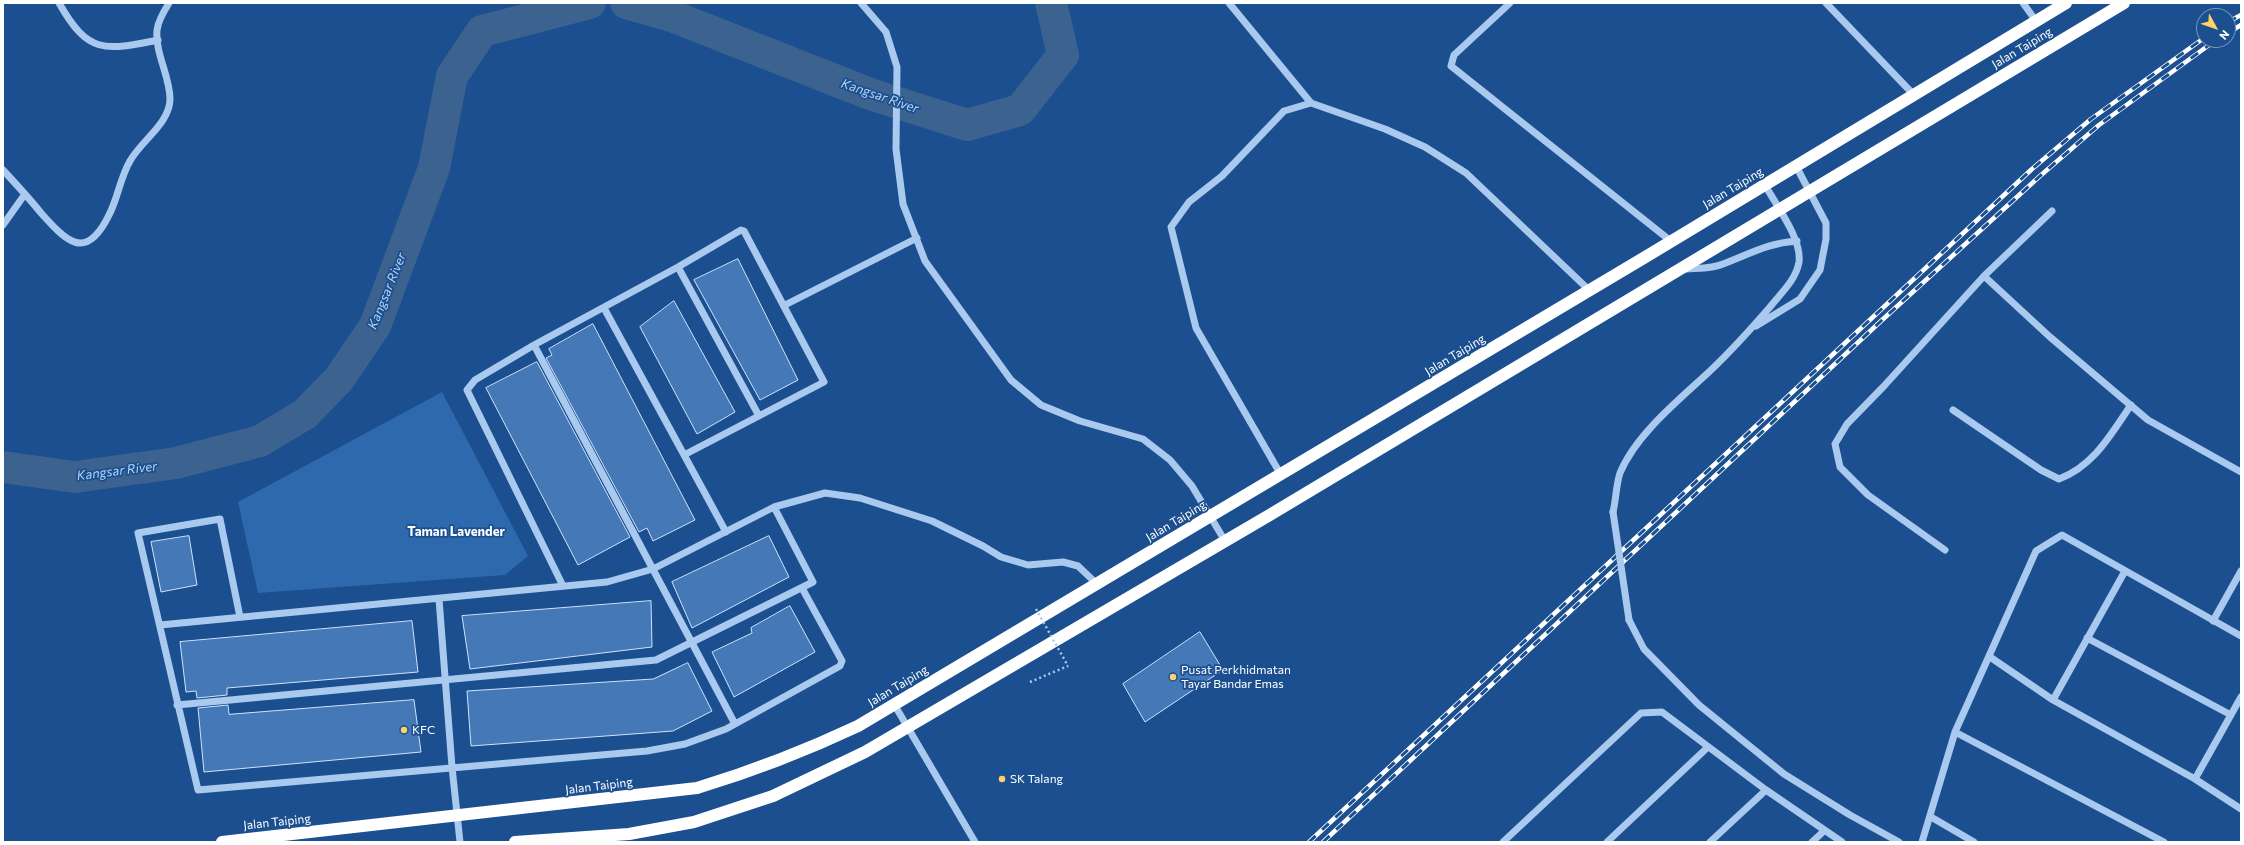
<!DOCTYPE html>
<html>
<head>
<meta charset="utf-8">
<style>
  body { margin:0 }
  #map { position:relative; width:2244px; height:845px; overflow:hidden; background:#1b4f8f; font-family:Commissioner,sans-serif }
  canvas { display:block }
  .frame { position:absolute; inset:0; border:4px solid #fff; pointer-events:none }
  .north { position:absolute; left:2196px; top:8px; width:40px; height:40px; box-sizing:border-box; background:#1b4f8f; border:1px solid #7695bc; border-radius:50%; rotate:130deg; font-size:11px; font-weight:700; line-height:16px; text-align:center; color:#fff }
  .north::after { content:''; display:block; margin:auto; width:14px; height:18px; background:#ffd166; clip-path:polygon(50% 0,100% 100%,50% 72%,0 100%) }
</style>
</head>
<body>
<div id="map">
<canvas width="2244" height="845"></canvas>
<div class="frame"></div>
<div class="north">N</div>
</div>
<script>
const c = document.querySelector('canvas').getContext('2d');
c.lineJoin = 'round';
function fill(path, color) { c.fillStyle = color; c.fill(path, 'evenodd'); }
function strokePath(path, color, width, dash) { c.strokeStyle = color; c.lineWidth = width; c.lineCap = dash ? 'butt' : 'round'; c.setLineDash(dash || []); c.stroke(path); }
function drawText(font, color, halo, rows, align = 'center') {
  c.font = font + ' Commissioner,sans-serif'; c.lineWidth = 3.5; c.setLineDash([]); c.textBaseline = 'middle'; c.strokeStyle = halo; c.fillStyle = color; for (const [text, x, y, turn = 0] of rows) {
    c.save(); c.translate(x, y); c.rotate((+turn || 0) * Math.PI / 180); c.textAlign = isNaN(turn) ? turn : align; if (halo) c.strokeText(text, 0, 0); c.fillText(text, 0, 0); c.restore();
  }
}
fill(new Path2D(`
  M 442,392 L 528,556 L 505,575 L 258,593 L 238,502 Z`), '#2e69ad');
strokePath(new Path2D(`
  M 626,3 L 672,16 L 870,94 L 967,125 L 1020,110 L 1063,55 L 1051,3
  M 3,467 L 75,477 L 176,463 L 260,441 L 305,414 L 339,379 L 375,326 L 434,168 L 452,76 L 482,31 L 590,3`), '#3c6290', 32);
const building = new Path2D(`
  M 738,259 L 798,380 L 760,400 L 694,280 Z
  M 674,301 L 735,412 L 697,434 L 640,327 Z
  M 593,324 L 695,520 L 653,541 L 647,528 L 639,532 L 546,358 L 552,355 L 549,349 Z
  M 537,362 L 630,537 L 578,565 L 486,388 Z
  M 189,536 L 197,585 L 161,592 L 151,542 Z
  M 769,536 L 789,577 L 692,628 L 672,582 Z
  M 651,601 L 652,647 L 470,669 L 462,616 Z
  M 790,606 L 815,652 L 734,697 L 712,652 L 752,633 L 751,628 Z
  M 412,621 L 418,672 L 227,688 L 227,695 L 197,698 L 196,691 L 186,692 L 180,642 Z
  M 1200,632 L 1223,670 L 1145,722 L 1123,684 Z
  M 688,663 L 712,711 L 673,731 L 471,746 L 467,691 L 653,679 Z
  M 414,700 L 421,752 L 204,772 L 198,708 L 228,705 L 229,714 Z`);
fill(building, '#4478b7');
strokePath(building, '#cfe3fa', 1);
strokePath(new Path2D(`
  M 1030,682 L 1068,666`), '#a9c9ee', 2.5, [2, 3]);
strokePath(new Path2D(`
  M 59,3 C 88,54 104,51 158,40
  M 861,3 L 886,32 L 897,67 L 896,149 L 903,204 L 925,261 L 1011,380 L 1041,405 L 1080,421 L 1143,439 L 1170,460 L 1192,486 L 1225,541
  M 1229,3 L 1311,103
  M 1510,3 L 1454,55 L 1451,66 L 1672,242
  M 1826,3 L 1914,95
  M 2023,3 L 2036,21
  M 3,170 C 16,184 29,198 41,213 C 67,242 86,262 109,215 C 118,198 120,178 130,161 C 141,141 170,123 170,99 C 170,76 155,54 157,30 C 158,21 164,11 169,3
  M 3,225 L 25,194
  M 678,267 L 759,416
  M 1686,269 C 1697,268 1712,269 1723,264 C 1750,254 1767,243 1797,241
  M 1984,276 L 2050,337 L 2148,420 L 2241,472
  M 785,305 L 917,238
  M 604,308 L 726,532
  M 1756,326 L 1800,299 L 1820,270 L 1826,239 L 1826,223 L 1796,166
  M 534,345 L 735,724
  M 1953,410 L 2041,470 L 2059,479 C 2094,466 2111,434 2131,405
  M 1281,475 L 1196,328 L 1171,227 L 1189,202 L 1222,176 L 1284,111 L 1311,103 L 1385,129 L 1425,147 L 1466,173 L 1589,290
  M 1613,512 C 1616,500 1616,485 1620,473 C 1636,434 1680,399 1710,371 C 1731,351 1751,329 1770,307 C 1781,293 1796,280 1799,262 C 1802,239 1776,205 1765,185
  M 1945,550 L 1868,495 L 1840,467 L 1835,444 L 1847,424 L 1884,386 L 1984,276 L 2052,211
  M 563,586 L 467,390 L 475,380 L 534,345 L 678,267 L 741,230 L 744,231 L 824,382 L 684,455
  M 439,599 L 452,767 L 460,842
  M 240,617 L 220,519 L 138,533 L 198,790 L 647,751 L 685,744 L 726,729 L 840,666 L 842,661 L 802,588
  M 1629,620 L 1644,649 L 1699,705 L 1784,774 L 1850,815 L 1899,842
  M 2213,621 L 2241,571
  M 160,625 L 607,582 L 653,569 L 774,507 L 825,493 L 860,498 L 932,521 L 983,546 L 1001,557 L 1028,565 L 1063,562 L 1078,566 L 1097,584
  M 2087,638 L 2231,715
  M 1990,657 L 2053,700 L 2195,779 L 2241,809
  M 2053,700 L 2125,571
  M 894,704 L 975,842
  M 177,705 L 656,660 L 813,582 L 774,507
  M 1955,732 L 2164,842
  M 2195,779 L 2241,697
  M 1931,817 L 1974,842
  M 1503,842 L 1641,713 L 1662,712 L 1766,790 L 1842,842
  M 1607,842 L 1708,747
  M 1710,842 L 1766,790
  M 1812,842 L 1824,831
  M 1922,842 L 1955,732 L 2036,551 L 2062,535 L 2241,636`), '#a9c9ee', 7);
strokePath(new Path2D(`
  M 222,842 L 697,788 C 753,771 805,751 858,726 L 1647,256 L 2066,3
  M 515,842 L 629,834 L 694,822 L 773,796 L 865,752 L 1268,516 L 2124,3`), '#fff', 12);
const rail = new Path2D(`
  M 2228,22 L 2241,15
  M 2228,33 L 2241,25
  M 1309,842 L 2032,169 L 2091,119 L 2204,38
  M 1323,842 L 1881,321 L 2040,176 L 2099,125 L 2216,40`);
strokePath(rail, '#fff', 4.5);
strokePath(rail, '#1b4f8f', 3, [9]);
strokePath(new Path2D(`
  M 1036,609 L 1068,666`), '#a9c9ee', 2.5, [2, 3]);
strokePath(new Path2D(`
  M 1613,512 L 1629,620`), '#a9c9ee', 7);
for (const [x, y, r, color] of [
  [1173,677,4,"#ffd166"],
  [404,730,4,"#ffd166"],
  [1002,779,4,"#ffd166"]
]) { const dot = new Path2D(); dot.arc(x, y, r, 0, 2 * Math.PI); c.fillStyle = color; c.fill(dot); strokePath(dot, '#1b4f8f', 1.5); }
drawText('12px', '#fff', '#1b4f8f', [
  ["Jalan Taiping",2022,48,-31],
  ["Jalan Taiping",1733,188,-31],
  ["Jalan Taiping",1455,355,-31],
  ["Jalan Taiping",1176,521,-31],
  ["Jalan Taiping",898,686,-31],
  ["Jalan Taiping",599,786,-7],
  ["Jalan Taiping",277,822,-6]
]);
drawText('12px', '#fff', '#1b4f8f', [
  ["Pusat Perkhidmatan",1181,670],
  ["Tayar Bandar Emas",1181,684],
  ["KFC",412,730],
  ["SK Talang",1010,779]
], 'left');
drawText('italic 13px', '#b5d3f5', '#1b4f8f', [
  ["Kangsar River",880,96,19],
  ["Kangsar River",387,291,-68],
  ["Kangsar River",117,471,-7]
]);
drawText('bold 13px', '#fff', '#1b4f8f', [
  ["Taman Lavender",456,532]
]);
</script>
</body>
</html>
